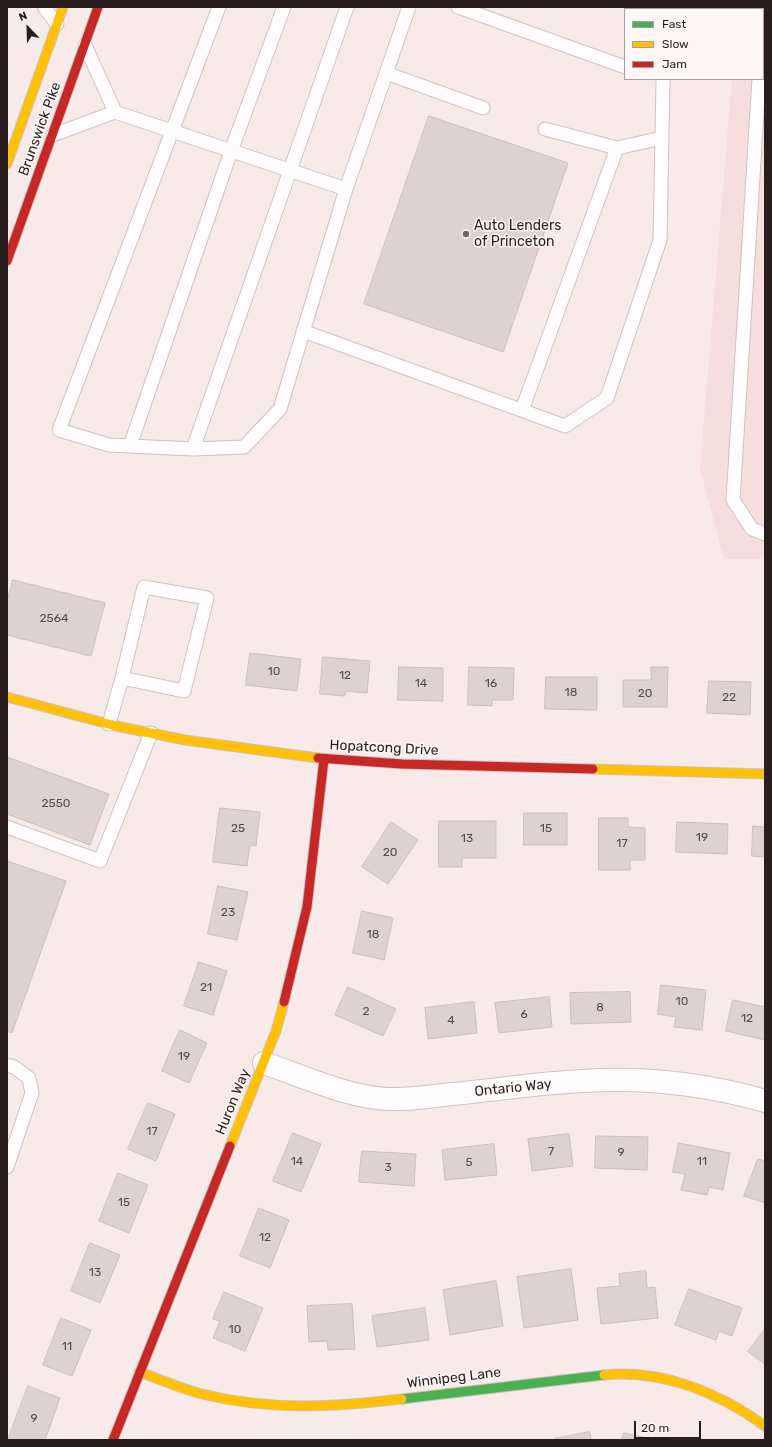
<!DOCTYPE html>
<html>
<head>
<meta charset="utf-8">
<style>
  body { margin:0 }
  #map { position:relative; width:772px; height:1447px; overflow:hidden; background:#f7eae9; font-family:Rubik,sans-serif }
  canvas { display:block }
  .frame { position:absolute; inset:0; border:8px solid #291e1d; pointer-events:none }
  .legend { position:absolute; left:624px; top:8px; width:140px; height:72px; box-sizing:border-box; background:#fdf7f7; border:1px solid #a8a0a0; margin:0; padding:5px 7px; list-style:none; font-size:12px; color:#291e1d }
  .legend li { display:flex; align-items:center; gap:8px; height:20px }
  .legend b { width:20px; border:1px solid #a8a0a0 }
  .north { position:absolute; left:8px; top:8px; width:40px; height:40px; -webkit-text-stroke:3px #fdf7f7; paint-order:stroke; rotate:337deg; font-size:11px; font-weight:700; line-height:16px; text-align:center; color:#291e1d }
  .north::after { content:''; display:block; margin:auto; width:14px; height:18px; background:#291e1d; clip-path:polygon(50% 0,100% 100%,50% 72%,0 100%) }
  .scale { position:absolute; left:634px; top:1421px; width:67px; height:18px; box-sizing:border-box; border:2px solid #291e1d; border-top:0; padding-left:5px; font-size:12px; line-height:14px; white-space:nowrap; color:#291e1d; -webkit-text-stroke:3px #fdf7f7; paint-order:stroke }
</style>
</head>
<body>
<div id="map">
<canvas width="772" height="1447"></canvas>
<div class="frame"></div>
<ul class="legend">
<li><b style="height:5px;background:#4caf50"></b>Fast</li>
<li><b style="height:5px;background:#ffc107"></b>Slow</li>
<li><b style="height:5px;background:#c62828"></b>Jam</li>
</ul>
<div class="north">N</div>
<div class="scale">20 m</div>
</div>
<script>
const c = document.querySelector('canvas').getContext('2d');
c.lineJoin = 'round';
function fill(path, color) { c.fillStyle = color; c.fill(path, 'evenodd'); }
function strokePath(path, color, width, dash) { c.strokeStyle = color; c.lineWidth = width; c.lineCap = dash ? 'butt' : 'round'; c.setLineDash(dash || []); c.stroke(path); }
function drawText(font, color, halo, rows, align = 'center') {
  c.font = font + ' Rubik,sans-serif'; c.lineWidth = 3; c.setLineDash([]); c.textBaseline = 'middle'; c.strokeStyle = halo; c.fillStyle = color; for (const [text, x, y, turn = 0] of rows) {
    c.save(); c.translate(x, y); c.rotate((+turn || 0) * Math.PI / 180); c.textAlign = isNaN(turn) ? turn : align; if (halo) c.strokeText(text, 0, 0); c.fillText(text, 0, 0); c.restore();
  }
}
fill(new Path2D(`
  M 738,7 L 765,7 L 765,559 L 724,559 L 700,468 L 732,79 L 763,79 L 763,9 L 737,9 Z`), '#f5dedc');
const building = new Path2D(`
  M 429,116 L 568,163 L 503,352 L 364,304 Z
  M 13,580 L 105,603 L 91,656 L 7,635 L 7,602 Z
  M 250,653 L 301,659 L 297,691 L 246,685 Z
  M 323,657 L 370,661 L 367,693 L 346,691 L 345,696 L 320,694 Z
  M 399,667 L 443,668 L 443,701 L 398,700 Z
  M 469,667 L 514,668 L 513,700 L 492,700 L 492,706 L 468,705 Z
  M 651,667 L 668,667 L 667,707 L 623,707 L 623,680 L 651,680 Z
  M 546,677 L 597,677 L 597,710 L 545,709 Z
  M 709,681 L 751,682 L 750,715 L 707,713 Z
  M 7,757 L 109,794 L 90,845 L 7,814 Z
  M 220,808 L 260,812 L 256,846 L 250,845 L 247,866 L 213,862 Z
  M 524,813 L 567,813 L 567,845 L 524,845 Z
  M 599,818 L 628,818 L 628,827 L 645,828 L 645,860 L 630,860 L 630,870 L 599,870 Z
  M 439,821 L 496,821 L 496,858 L 462,858 L 462,867 L 439,867 Z
  M 391,822 L 418,840 L 388,884 L 362,867 Z
  M 677,822 L 728,824 L 727,854 L 676,852 Z
  M 753,826 L 765,827 L 765,857 L 752,856 Z
  M 7,861 L 66,881 L 12,1033 L 7,1031 Z
  M 218,886 L 248,892 L 237,940 L 208,934 Z
  M 362,911 L 393,918 L 384,960 L 353,953 Z
  M 199,962 L 227,971 L 213,1015 L 184,1006 Z
  M 661,985 L 706,990 L 702,1030 L 674,1027 L 676,1017 L 658,1014 Z
  M 348,987 L 396,1009 L 383,1036 L 335,1015 Z
  M 630,992 L 631,1022 L 571,1024 L 570,993 Z
  M 549,997 L 552,1027 L 499,1033 L 495,1003 Z
  M 733,1000 L 765,1007 L 765,1040 L 726,1031 Z
  M 474,1002 L 477,1033 L 428,1039 L 425,1008 Z
  M 180,1030 L 207,1043 L 189,1083 L 162,1071 Z
  M 148,1103 L 175,1114 L 156,1161 L 128,1149 Z
  M 293,1133 L 321,1144 L 301,1192 L 273,1181 Z
  M 569,1134 L 573,1166 L 532,1171 L 528,1139 Z
  M 596,1136 L 648,1137 L 647,1170 L 595,1168 Z
  M 679,1143 L 730,1153 L 723,1190 L 709,1187 L 707,1195 L 681,1190 L 685,1174 L 673,1172 Z
  M 494,1144 L 497,1175 L 445,1180 L 442,1150 Z
  M 362,1151 L 416,1154 L 414,1186 L 359,1182 Z
  M 758,1159 L 765,1161 L 765,1203 L 744,1196 Z
  M 118,1173 L 148,1185 L 129,1233 L 99,1221 Z
  M 259,1208 L 289,1220 L 270,1268 L 240,1256 Z
  M 90,1243 L 120,1255 L 100,1303 L 71,1291 Z
  M 571,1269 L 578,1320 L 524,1328 L 517,1277 Z
  M 646,1271 L 647,1288 L 655,1287 L 658,1318 L 601,1324 L 597,1288 L 620,1286 L 619,1274 Z
  M 496,1281 L 503,1326 L 450,1335 L 443,1290 Z
  M 689,1289 L 742,1308 L 732,1336 L 719,1331 L 716,1340 L 675,1325 Z
  M 224,1292 L 263,1308 L 245,1351 L 213,1338 L 220,1321 L 213,1319 Z
  M 352,1304 L 355,1349 L 328,1350 L 327,1341 L 309,1342 L 307,1306 Z
  M 425,1308 L 429,1340 L 377,1347 L 372,1316 Z
  M 61,1318 L 91,1330 L 72,1376 L 43,1365 Z
  M 765,1329 L 765,1364 L 748,1352 Z
  M 28,1386 L 60,1398 L 45,1440 L 8,1440 Z
  M 590,1432 L 591,1440 L 554,1440 L 554,1439 Z
  M 624,1433 L 656,1440 L 622,1440 Z`);
fill(building, '#ded2d1');
strokePath(building, '#cabfbe', 1);
const lane = new Path2D(`
  M 44,7 L 57,24
  M 219,7 L 59,430 L 109,445 L 193,449 L 347,7
  M 458,7 L 625,67
  M 669,9 L 669,7
  M 763,22 L 764,7
  M 85,45 L 115,112
  M 386,73 L 483,108
  M 759,79 L 733,500 L 752,529 L 765,534
  M 545,129 L 617,148 L 662,138
  M 53,135 L 115,112 L 346,189
  M 303,331 L 565,426 L 607,398 L 660,240 L 663,81
  M 522,410 L 617,148
  M 130,446 L 231,151 L 284,7
  M 193,449 L 244,447 L 280,409 L 346,189 L 409,7
  M 109,724 L 122,678 L 144,587 L 207,598 L 184,691 L 122,678
  M 7,827 L 100,861 L 151,733
  M 7,1065 L 14,1067 L 29,1078 L 32,1093 L 7,1167`);
const street = new Path2D(`
  M 264,1063 C 302,1076 350,1098 389,1099 C 410,1100 432,1096 453,1094 C 496,1090 539,1083 582,1081 C 644,1077 706,1084 765,1101`);
const fast = new Path2D(`
  M 402,1399 L 604,1375`);
const slow = new Path2D(`
  M 7,164 L 63,7
  M 7,697 L 116,726 L 185,740 L 318,758
  M 593,769 L 765,774
  M 230,1146 L 276,1031 L 284,1002
  M 139,1372 C 160,1379 181,1389 202,1394 C 270,1411 333,1407 402,1399
  M 604,1375 C 662,1369 720,1393 765,1426`);
const jam = new Path2D(`
  M 7,261 L 98,7
  M 318,758 L 402,764 L 593,769
  M 284,1002 L 307,907 L 324,759
  M 113,1440 L 230,1146`);
strokePath(lane, '#cec2c2', 15);
strokePath(street, '#cec2c2', 24);
strokePath(fast, '#cec2c2', 11);
strokePath(slow, '#cec2c2', 11);
strokePath(jam, '#cec2c2', 11);
strokePath(lane, '#fefcfc', 13);
strokePath(street, '#fefcfc', 22);
strokePath(fast, '#4caf50', 9);
strokePath(slow, '#ffc107', 9);
strokePath(jam, '#c62828', 9);
for (const [x, y, r, color] of [
  [466,234,4,"#716564"]
]) { const dot = new Path2D(); dot.arc(x, y, r, 0, 2 * Math.PI); c.fillStyle = color; c.fill(dot); strokePath(dot, '#fdf7f7', 1.5); }
drawText('12px', '#564b4a', null, [
  ["2564",54,619],
  ["10",274,672],
  ["12",345,676],
  ["14",421,684],
  ["16",491,684],
  ["18",571,693],
  ["20",645,694],
  ["22",729,698],
  ["2550",56,804],
  ["25",238,829],
  ["15",546,829],
  ["19",702,838],
  ["13",467,839],
  ["17",622,844],
  ["20",390,853],
  ["23",228,913],
  ["18",373,935],
  ["21",206,988],
  ["10",682,1002],
  ["8",600,1008],
  ["2",366,1012],
  ["6",524,1015],
  ["12",747,1019],
  ["4",451,1021],
  ["19",184,1057],
  ["17",152,1132],
  ["7",551,1152],
  ["9",621,1153],
  ["14",297,1162],
  ["11",702,1162],
  ["5",469,1163],
  ["3",388,1168],
  ["15",124,1203],
  ["12",265,1238],
  ["13",95,1273],
  ["10",235,1330],
  ["11",67,1347],
  ["9",34,1419]
]);
drawText('14px', '#291e1d', '#fdf7f7', [
  ["Brunswick Pike",40,129,-70],
  ["Hopatcong Drive",384,748,3],
  ["Ontario Way",513,1088,-6],
  ["Huron Way",233,1102,-68],
  ["Winnipeg Lane",454,1378,-7]
]);
drawText('14px', '#291e1d', '#fdf7f7', [
  ["Auto Lenders",474,226],
  ["of Princeton",474,242]
], 'left');
</script>
</body>
</html>
